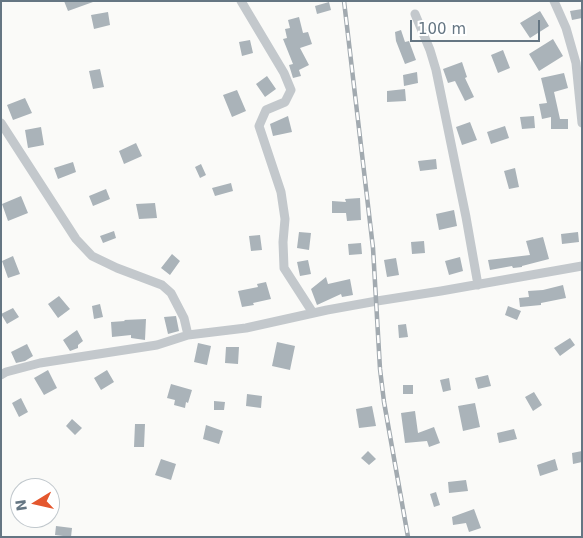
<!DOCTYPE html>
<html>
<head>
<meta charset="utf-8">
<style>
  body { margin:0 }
  #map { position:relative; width:583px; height:538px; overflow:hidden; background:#fafaf8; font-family:"DejaVu Sans",sans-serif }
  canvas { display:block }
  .frame { position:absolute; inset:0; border:2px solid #657683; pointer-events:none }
  .north { position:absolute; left:10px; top:478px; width:50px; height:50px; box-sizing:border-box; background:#fff; border:1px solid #c1c8cd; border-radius:50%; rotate:261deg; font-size:14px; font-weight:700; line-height:20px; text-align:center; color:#657683 }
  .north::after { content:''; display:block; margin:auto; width:18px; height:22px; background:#e4572e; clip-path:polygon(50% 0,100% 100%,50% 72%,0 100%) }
  .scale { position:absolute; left:410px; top:20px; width:130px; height:22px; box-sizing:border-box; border:2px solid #657683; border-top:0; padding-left:6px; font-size:15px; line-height:18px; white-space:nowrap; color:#657683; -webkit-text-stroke:4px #fff; paint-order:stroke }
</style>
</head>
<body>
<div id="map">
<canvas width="583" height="538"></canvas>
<div class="frame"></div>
<div class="north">N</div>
<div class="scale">100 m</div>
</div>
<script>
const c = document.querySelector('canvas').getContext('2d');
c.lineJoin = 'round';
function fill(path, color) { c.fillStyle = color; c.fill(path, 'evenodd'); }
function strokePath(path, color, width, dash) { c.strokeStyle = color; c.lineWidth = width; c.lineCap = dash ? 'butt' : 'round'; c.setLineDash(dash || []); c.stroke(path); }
fill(new Path2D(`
  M 64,1 L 93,1 L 93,2 L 68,11 Z
  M 329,2 L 331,10 L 317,14 L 315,6 Z
  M 582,9 L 582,18 L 572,20 L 570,11 Z
  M 540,11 L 549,26 L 530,38 L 520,23 Z
  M 108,12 L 110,25 L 94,29 L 91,15 Z
  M 299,17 L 303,33 L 308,32 L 312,44 L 300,48 L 309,65 L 299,70 L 301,76 L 293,78 L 289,65 L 293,64 L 283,39 L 287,38 L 285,29 L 290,28 L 288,20 Z
  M 401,30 L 405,42 L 409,41 L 416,60 L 405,64 L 396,41 L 395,32 Z
  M 553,39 L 563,56 L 539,71 L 529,54 Z
  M 250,40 L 253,53 L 242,56 L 239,42 Z
  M 503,50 L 510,68 L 498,73 L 491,55 Z
  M 462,62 L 467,77 L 465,78 L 474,97 L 465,101 L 455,81 L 448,83 L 443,69 Z
  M 100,69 L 104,87 L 93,89 L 89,71 Z
  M 417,72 L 418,83 L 404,86 L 403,75 Z
  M 564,73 L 568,88 L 554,92 L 560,119 L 568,119 L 568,129 L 551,129 L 551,117 L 542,119 L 539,104 L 547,103 L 541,78 Z
  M 267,76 L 276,89 L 265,97 L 256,84 Z
  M 405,89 L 406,101 L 387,102 L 387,91 Z
  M 237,90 L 246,111 L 232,117 L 223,95 Z
  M 25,98 L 32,113 L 13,120 L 7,105 Z
  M 288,116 L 292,132 L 273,136 L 270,124 Z
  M 534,116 L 535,128 L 522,129 L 520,117 Z
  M 470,122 L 477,140 L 462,145 L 456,127 Z
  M 505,126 L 509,138 L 491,144 L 487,132 Z
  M 41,127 L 44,145 L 28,148 L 25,130 Z
  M 136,143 L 142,156 L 124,164 L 119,151 Z
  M 436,159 L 437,169 L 420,171 L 418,161 Z
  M 73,162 L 76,172 L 58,179 L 54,168 Z
  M 201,164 L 206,175 L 200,178 L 195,167 Z
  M 515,168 L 519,187 L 509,189 L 504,171 Z
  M 231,183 L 233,191 L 215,196 L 212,188 Z
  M 106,189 L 110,199 L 93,206 L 89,196 Z
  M 21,196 L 28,213 L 8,221 L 2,204 Z
  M 360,198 L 361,220 L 347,221 L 346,213 L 332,213 L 332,201 L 346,202 L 345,199 Z
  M 155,203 L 157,218 L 139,219 L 136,204 Z
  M 454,210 L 457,226 L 439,230 L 436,214 Z
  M 114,231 L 116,238 L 103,243 L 100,236 Z
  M 299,232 L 311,233 L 309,250 L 297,248 Z
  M 578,232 L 579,242 L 562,244 L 561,234 Z
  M 260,235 L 262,250 L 251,251 L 249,236 Z
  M 543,237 L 549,259 L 522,266 L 522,267 L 513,268 L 512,266 L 490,270 L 488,260 L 530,255 L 526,241 Z
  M 424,241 L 425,253 L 412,254 L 411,242 Z
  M 361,243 L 362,254 L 349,255 L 348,244 Z
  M 172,254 L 180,261 L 170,275 L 161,268 Z
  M 13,256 L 20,274 L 8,278 L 2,261 Z
  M 460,257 L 463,271 L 449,275 L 445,261 Z
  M 396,258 L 399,275 L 387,277 L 384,260 Z
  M 308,260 L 311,274 L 300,276 L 297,262 Z
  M 326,277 L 328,284 L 350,279 L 353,295 L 342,297 L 341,294 L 317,305 L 311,289 Z
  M 266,282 L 271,299 L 253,303 L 254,305 L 242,307 L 238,291 L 258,287 L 257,284 Z
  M 563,285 L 566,298 L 541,303 L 541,305 L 520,307 L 519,298 L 529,297 L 528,291 L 543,290 Z
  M 59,296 L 70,309 L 58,318 L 48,304 Z
  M 100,304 L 103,317 L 94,319 L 92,306 Z
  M 508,306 L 521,311 L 517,320 L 505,315 Z
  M 13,308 L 19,317 L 7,324 L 1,314 Z
  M 176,316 L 179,331 L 168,334 L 164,317 Z
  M 146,319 L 145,340 L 131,338 L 131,335 L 112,337 L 111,322 L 125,321 L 124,320 Z
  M 406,324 L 408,337 L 399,338 L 398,325 Z
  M 77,330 L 83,341 L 78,345 L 78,348 L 70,351 L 63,340 Z
  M 570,338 L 575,345 L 560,356 L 554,348 Z
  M 277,342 L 295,346 L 290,370 L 272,366 Z
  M 198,343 L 211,346 L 207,365 L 194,362 Z
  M 27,344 L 33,356 L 25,361 L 16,363 L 11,352 Z
  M 226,347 L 239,347 L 238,364 L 225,363 Z
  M 48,370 L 57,388 L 44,395 L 34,378 Z
  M 107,370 L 114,382 L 101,390 L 94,378 Z
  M 488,375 L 491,386 L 478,389 L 475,378 Z
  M 449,378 L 451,390 L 443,392 L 440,380 Z
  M 171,384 L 192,390 L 188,403 L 186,402 L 185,408 L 174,405 L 175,400 L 167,398 Z
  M 403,385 L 413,385 L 413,394 L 403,394 Z
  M 534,392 L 542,405 L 533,411 L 525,397 Z
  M 247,394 L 262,396 L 261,408 L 246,406 Z
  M 21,398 L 28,412 L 19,417 L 12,403 Z
  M 214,401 L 225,402 L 224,410 L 214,410 Z
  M 475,403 L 480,427 L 463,431 L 458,406 Z
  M 372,406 L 376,426 L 359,428 L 356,409 Z
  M 415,411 L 418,433 L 434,427 L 440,443 L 429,447 L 427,441 L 405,443 L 401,413 Z
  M 72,419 L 82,428 L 75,435 L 66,426 Z
  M 135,424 L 145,424 L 144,447 L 134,447 Z
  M 206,425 L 223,431 L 219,444 L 203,439 Z
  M 514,429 L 517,439 L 499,443 L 497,433 Z
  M 368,451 L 376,459 L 369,465 L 361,458 Z
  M 582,451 L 582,462 L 573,464 L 572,453 Z
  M 161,459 L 176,464 L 171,480 L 155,475 Z
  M 555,459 L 558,470 L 540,476 L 537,465 Z
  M 466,480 L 468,491 L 449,493 L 448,482 Z
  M 436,492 L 440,505 L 434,507 L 430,494 Z
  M 474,509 L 481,528 L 469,532 L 466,523 L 453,525 L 452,517 Z
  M 56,526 L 72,528 L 71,537 L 55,535 Z`), '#aab3b9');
strokePath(new Path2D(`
  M 241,1 L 284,73 L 291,90 L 285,102 L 266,110 L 259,126 L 281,192 L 285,219 L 283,242 L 284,268 L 313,313
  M 554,1 L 566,28 L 576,63 L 582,123
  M 415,14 L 430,50 L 436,70 L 466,217 L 478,285
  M 1,123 L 76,239 L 92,256 L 117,268 L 162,285 L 171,293 L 184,318 L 188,335
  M 1,375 L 6,372 L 40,363 L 157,345 L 188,335 L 246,328 L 327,310 L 377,301 L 441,291 L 582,266`), '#c3c8cc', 9);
const rail = new Path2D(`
  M 344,1 L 373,248 L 380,369 L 384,402 L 408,537`);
strokePath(rail, '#a2aab0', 4.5);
strokePath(rail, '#fff', 2.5, [8]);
</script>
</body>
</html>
